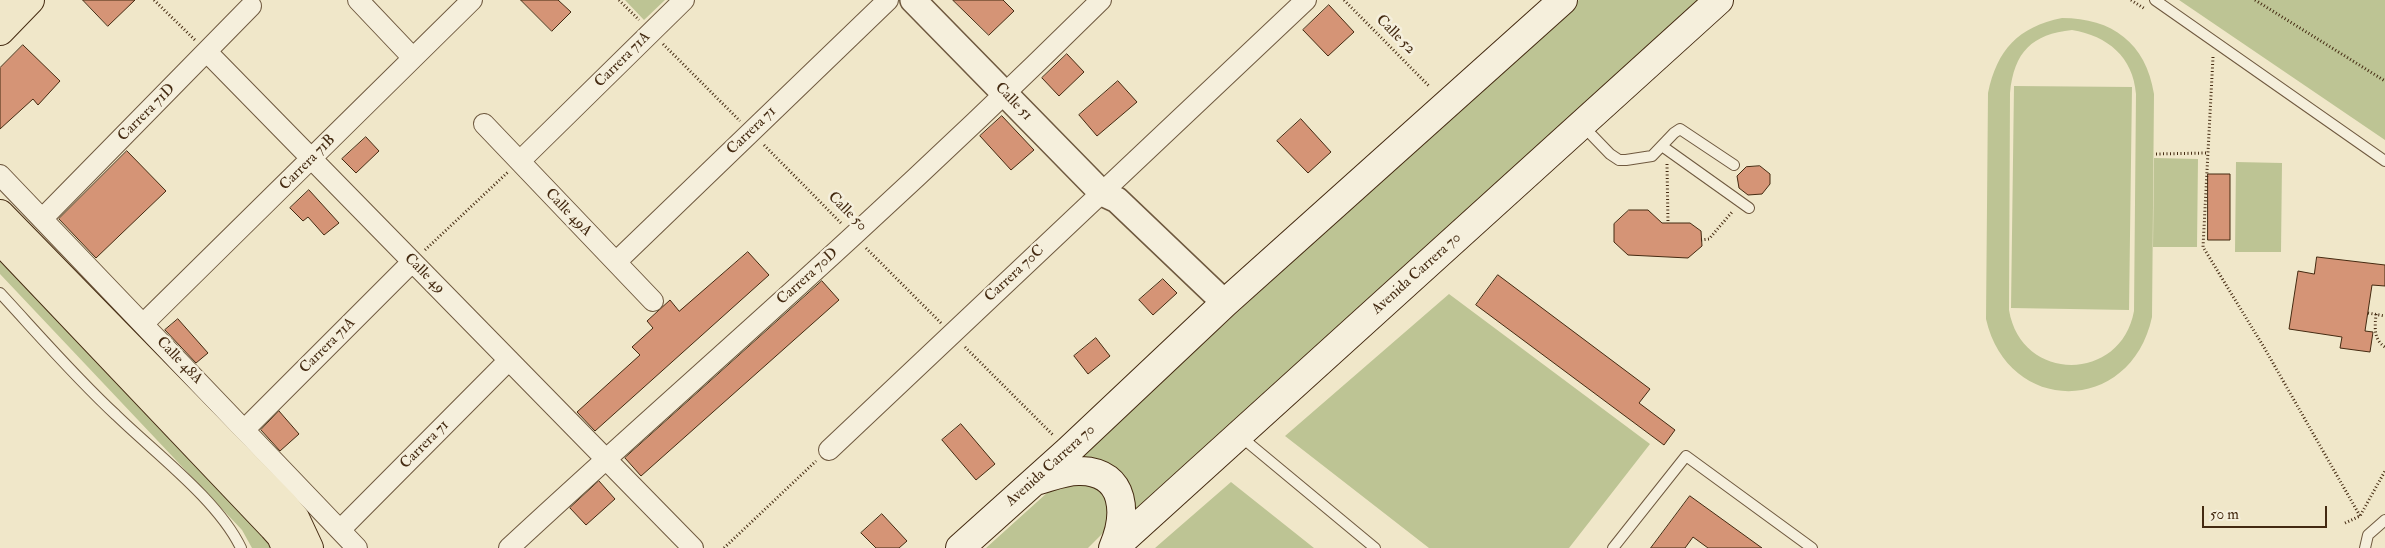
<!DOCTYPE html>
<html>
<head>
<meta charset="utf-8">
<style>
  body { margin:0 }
  #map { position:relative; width:2385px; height:548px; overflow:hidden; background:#f0e7c9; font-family:"IM FELL Double Pica",serif }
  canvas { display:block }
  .scale { position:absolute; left:2202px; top:506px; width:125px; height:22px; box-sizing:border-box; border:2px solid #442a11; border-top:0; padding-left:6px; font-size:15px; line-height:18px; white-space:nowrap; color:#442a11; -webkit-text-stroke:4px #f5efdc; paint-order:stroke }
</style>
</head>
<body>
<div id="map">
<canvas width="2385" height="548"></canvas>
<div class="scale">50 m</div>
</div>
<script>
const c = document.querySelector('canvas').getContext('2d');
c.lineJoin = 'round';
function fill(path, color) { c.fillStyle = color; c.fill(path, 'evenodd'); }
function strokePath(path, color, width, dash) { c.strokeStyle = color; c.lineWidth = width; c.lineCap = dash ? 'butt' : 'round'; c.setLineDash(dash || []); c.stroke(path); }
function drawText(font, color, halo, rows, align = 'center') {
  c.font = font + ' "IM FELL Double Pica",serif'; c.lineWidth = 5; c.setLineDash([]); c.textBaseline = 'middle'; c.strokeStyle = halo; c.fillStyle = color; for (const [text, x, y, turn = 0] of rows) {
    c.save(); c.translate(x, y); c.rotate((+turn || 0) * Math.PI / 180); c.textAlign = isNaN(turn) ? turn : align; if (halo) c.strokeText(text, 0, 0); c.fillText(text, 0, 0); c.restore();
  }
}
fill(new Path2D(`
  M 625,0 L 665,0 L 644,20 Z
  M 1579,0 L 1704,0 L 1132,517 L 1096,461 L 1080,456 Z
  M 2179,0 L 2385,0 L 2385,140 Z
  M 2062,18 C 2112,18 2146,43 2154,94 L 2152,317 C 2131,415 2008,416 1986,319 L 1988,93 C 1997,50 2018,27 2062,18 ZM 2072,30 C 2108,36 2133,57 2136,94 L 2134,311 C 2121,383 2021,383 2009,310 L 2010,93 C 2014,52 2032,34 2072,30 Z
  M 2014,86 L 2132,87 L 2129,310 L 2011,308 Z
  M 2154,158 L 2198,159 L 2197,247 L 2153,247 Z
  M 2236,162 L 2282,163 L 2281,252 L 2235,252 Z
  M 0,254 L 274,548 L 252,548 L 242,530 L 0,274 Z
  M 1449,294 L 1650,444 L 1569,548 L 1429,548 L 1285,436 Z
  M 1083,479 L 1110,492 L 1109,527 L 1088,548 L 986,548 L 1058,483 Z
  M 1231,482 L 1314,548 L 1155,548 Z`), '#bdc494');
const building = new Path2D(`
  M 83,0 L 135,0 L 108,26 Z
  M 521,0 L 558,0 L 571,12 L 552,31 Z
  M 953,0 L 1003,0 L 1014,11 L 989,35 Z
  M 1329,5 L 1354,32 L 1328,56 L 1303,30 Z
  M 23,45 L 60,81 L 38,105 L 33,99 L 0,129 L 0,68 Z
  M 1067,54 L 1084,72 L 1059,96 L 1042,78 Z
  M 1118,81 L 1137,102 L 1097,136 L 1079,115 Z
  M 1002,116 L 1034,150 L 1011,170 L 980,136 Z
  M 1301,119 L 1331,152 L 1308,173 L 1277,141 Z
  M 366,137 L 379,151 L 356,173 L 342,159 Z
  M 127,151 L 166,191 L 96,258 L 59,219 Z
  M 1760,166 L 1770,174 L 1770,184 L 1762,194 L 1748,195 L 1739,188 L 1737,176 L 1746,167 Z
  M 2208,174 L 2230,174 L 2230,240 L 2208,240 Z
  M 309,190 L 339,223 L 324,235 L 308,217 L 303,221 L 290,208 Z
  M 1629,210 L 1648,210 L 1662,223 L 1690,223 L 1701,231 L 1702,246 L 1688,258 L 1628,255 L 1614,242 L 1614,224 Z
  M 748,252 L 769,275 L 595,431 L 577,412 L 640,355 L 632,347 L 653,328 L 647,321 L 670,300 L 679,311 Z
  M 2317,257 L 2385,265 L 2385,286 L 2372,285 L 2365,331 L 2373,332 L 2370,352 L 2340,348 L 2342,337 L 2289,329 L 2298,271 L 2314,274 Z
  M 1498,275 L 1650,389 L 1639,403 L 1675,430 L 1664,445 L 1476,305 Z
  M 1163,279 L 1177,293 L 1153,315 L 1139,300 Z
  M 822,281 L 839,300 L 641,476 L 625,458 Z
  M 178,319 L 208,353 L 196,363 L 165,330 Z
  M 1096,338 L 1110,356 L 1088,374 L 1074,356 Z
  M 279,411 L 299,434 L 280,451 L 261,430 Z
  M 961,424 L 995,464 L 976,480 L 942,440 Z
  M 599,481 L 615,499 L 586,525 L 570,508 Z
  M 1690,496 L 1762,548 L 1708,548 L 1693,537 L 1685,548 L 1651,548 Z
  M 882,514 L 907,541 L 899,548 L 876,548 L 861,533 Z`);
fill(building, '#d59476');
strokePath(building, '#442a11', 1);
const service = new Path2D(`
  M 2155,0 L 2385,161
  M 1582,125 L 1610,154 L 1619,160 L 1626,160 L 1652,156 L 1674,133 L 1680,129 L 1734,165
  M 1662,146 L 1749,208
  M 0,293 C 38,334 75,377 116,415 C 155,453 218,500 241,548
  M 1240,436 L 1375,548
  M 1613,548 L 1686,456 L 1812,548
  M 2365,548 L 2368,535 L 2385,520`);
const minor = new Path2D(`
  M 358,0 L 413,58
  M 207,52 L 693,548
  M 484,124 L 653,301
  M 520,161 L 684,0
  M 0,175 L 357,548
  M 42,219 L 251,6
  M 616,262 L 888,0
  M 143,324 L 472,0
  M 244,430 L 412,262
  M 829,450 L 1306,0
  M 340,530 L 509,360
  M 509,548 C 623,442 740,340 854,235 C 938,158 1020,80 1101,0`);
const tertiary = new Path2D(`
  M 913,0 L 1102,193 L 1117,200 L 1225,303`);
const secondary = new Path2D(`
  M 1039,480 C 1053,476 1067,470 1081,471 C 1127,472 1127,516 1113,548
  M 960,548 L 1068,451 L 1225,303 L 1563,0
  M 1114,548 L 1719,0`);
const trunk = new Path2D(`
  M 0,1 L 1,0
  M 0,31 L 30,0
  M 0,214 L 283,504 L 295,518 L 309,548
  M 0,240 L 273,527 L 281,536 L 286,548`);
strokePath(service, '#6f593f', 12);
strokePath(minor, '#6f593f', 22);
strokePath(tertiary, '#6f593f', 28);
strokePath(secondary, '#442a11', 30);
strokePath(trunk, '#442a11', 30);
strokePath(new Path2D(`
  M 154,0 L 195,40
  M 619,0 L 639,20
  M 1344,0 L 1430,87
  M 2131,0 L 2145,9
  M 2255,0 L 2385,81
  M 663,44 L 740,121
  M 2213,57 L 2203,247 L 2265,349 L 2360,516
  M 764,145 L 842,224
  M 2156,154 L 2207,153
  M 1667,164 L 1668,223
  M 1701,240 L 1709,239 L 1732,212
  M 866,248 L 941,323
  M 425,250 L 508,172
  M 2368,313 L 2385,316
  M 2376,314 C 2375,327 2373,339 2385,347
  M 965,347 L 1054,436
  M 2345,523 L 2360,516 L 2385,471
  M 724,548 L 816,461`), '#442a11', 3, [1, 2.5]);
strokePath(service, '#f5efdc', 10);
strokePath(minor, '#f5efdc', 20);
strokePath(tertiary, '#f5efdc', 25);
strokePath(secondary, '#f5efdc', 28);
strokePath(trunk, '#f0e7c9', 28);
drawText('15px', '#442a11', '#f5efdc', [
  ["Calle 52",1395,35,45],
  ["Carrera 71A",623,60,-45],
  ["Calle 51",1013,102,46],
  ["Carrera 71D",147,113,-45],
  ["Carrera 71",752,131,-44],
  ["Carrera 71B",308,163,-45],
  ["Calle 50",847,212,45],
  ["Calle 49A",568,213,46],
  ["Calle 49",424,274,45],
  ["Carrera 70C",1015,274,-43],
  ["Avenida Carrera 70",1417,274,-42],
  ["Carrera 70D",808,277,-42],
  ["Carrera 71A",328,346,-45],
  ["Calle 48A",179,361,46],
  ["Carrera 71",425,445,-45],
  ["Avenida Carrera 70",1051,466,-42]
]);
</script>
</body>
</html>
